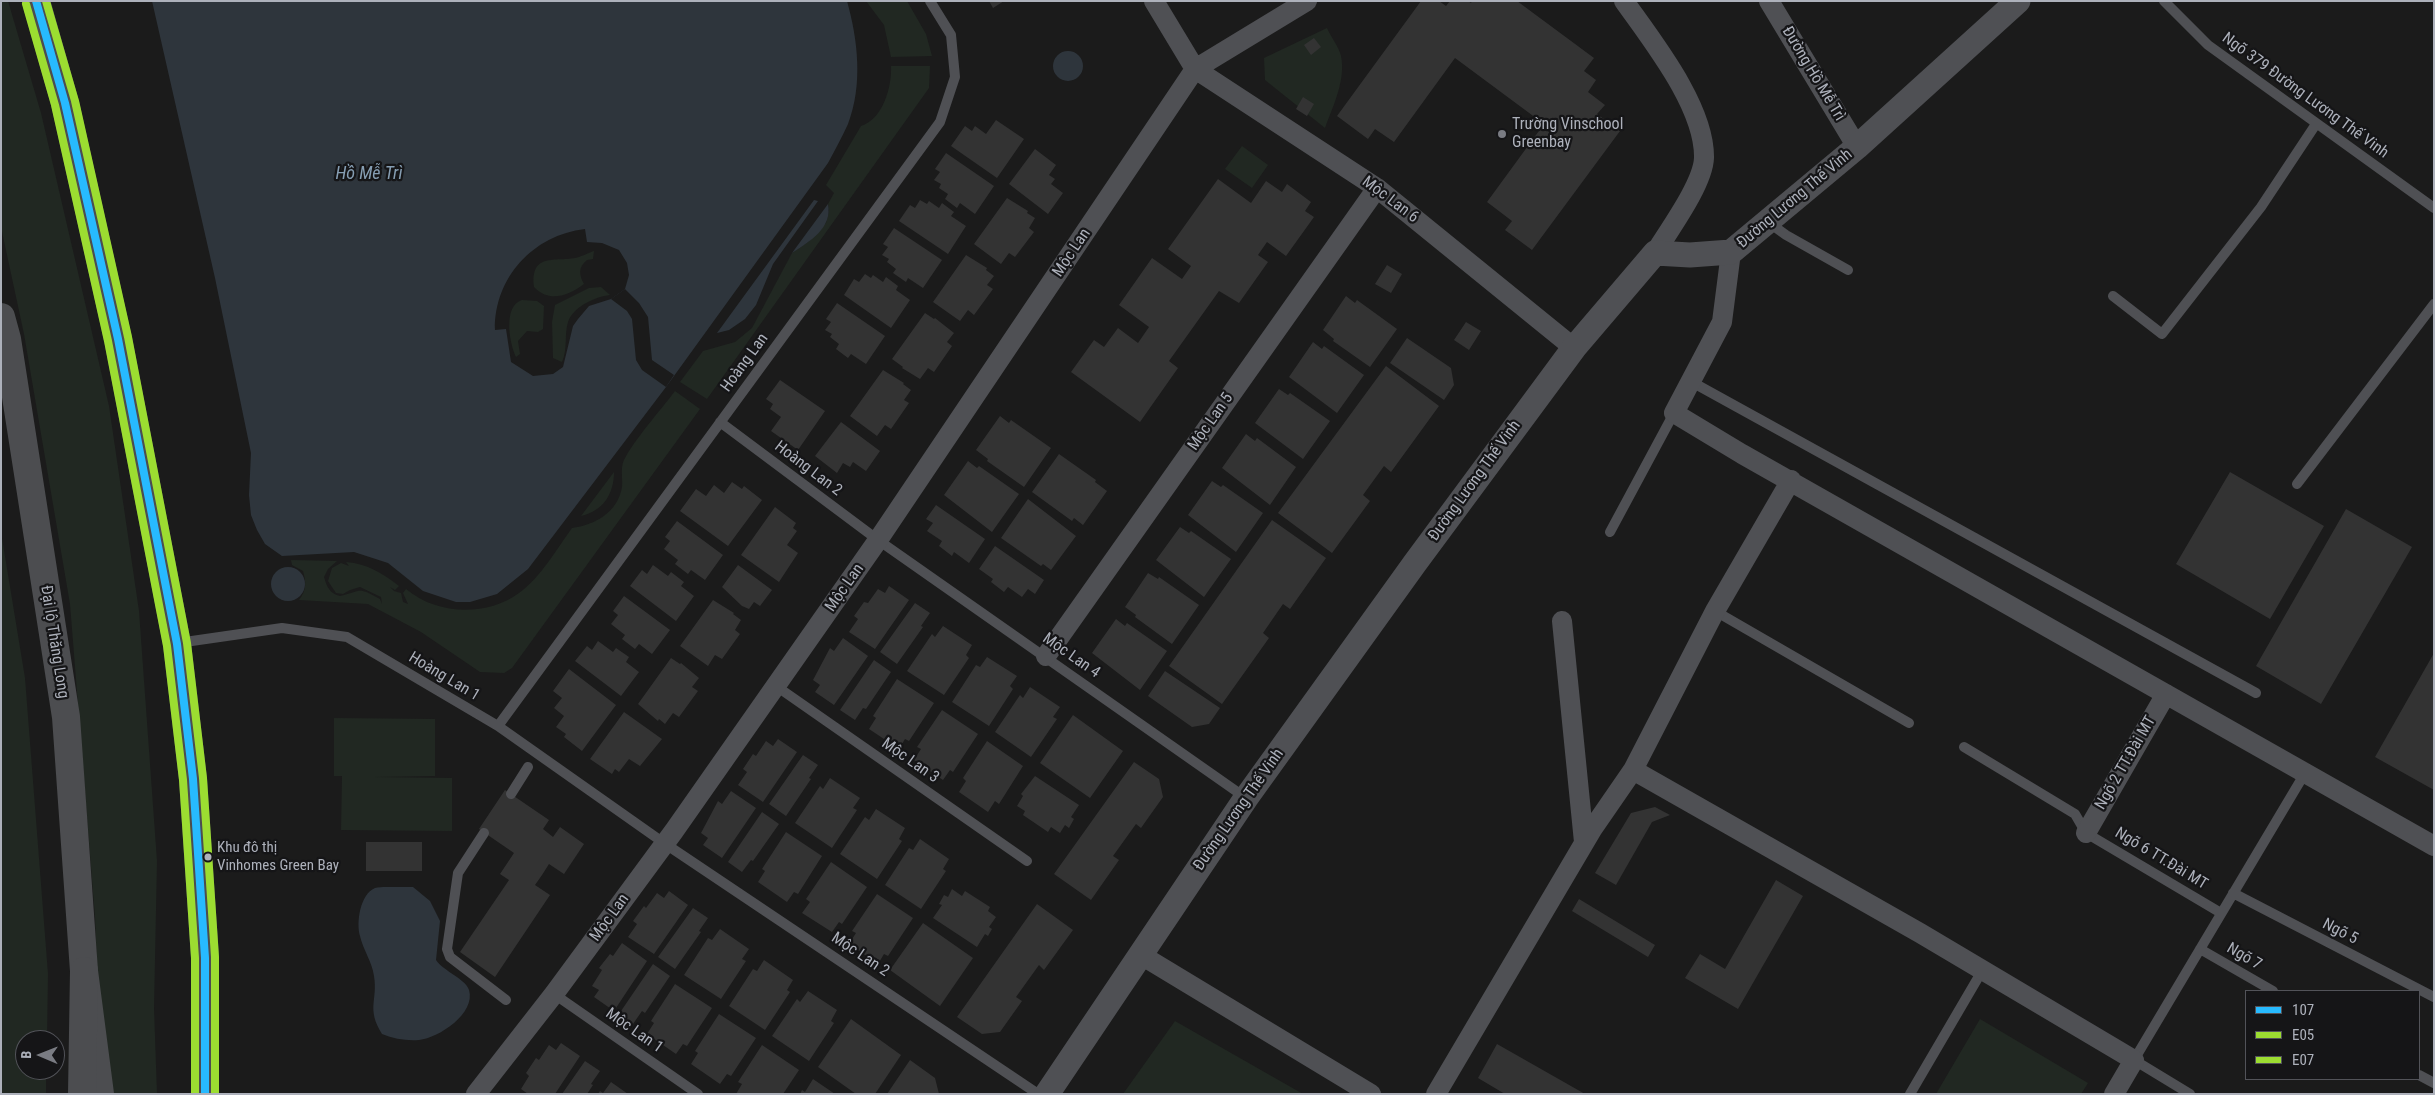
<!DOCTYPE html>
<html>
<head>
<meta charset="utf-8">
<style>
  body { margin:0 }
  #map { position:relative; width:2435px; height:1095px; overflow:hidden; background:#1b1b1b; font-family:"Roboto Condensed",sans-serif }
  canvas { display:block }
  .frame { position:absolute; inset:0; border:2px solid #adb1bb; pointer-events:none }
  .legend { position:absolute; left:2245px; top:990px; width:175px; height:90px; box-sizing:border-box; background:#151517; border:1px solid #525359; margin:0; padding:6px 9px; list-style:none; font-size:15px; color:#adb1bb }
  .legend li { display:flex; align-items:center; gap:10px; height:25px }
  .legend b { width:25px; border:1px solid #525359 }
  .north { position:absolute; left:15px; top:1030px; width:50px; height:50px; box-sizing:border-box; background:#151517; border:1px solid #525359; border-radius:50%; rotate:271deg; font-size:14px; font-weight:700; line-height:20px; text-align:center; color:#adb1bb }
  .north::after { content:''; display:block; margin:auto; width:18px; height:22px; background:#7a7c83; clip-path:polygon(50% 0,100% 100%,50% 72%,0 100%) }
</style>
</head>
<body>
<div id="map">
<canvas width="2435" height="1095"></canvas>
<div class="frame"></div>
<ul class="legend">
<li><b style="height:6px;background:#27baff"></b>107</li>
<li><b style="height:6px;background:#9cdd31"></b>E05</li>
<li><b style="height:6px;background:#9cdd31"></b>E07</li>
</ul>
<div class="north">B</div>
</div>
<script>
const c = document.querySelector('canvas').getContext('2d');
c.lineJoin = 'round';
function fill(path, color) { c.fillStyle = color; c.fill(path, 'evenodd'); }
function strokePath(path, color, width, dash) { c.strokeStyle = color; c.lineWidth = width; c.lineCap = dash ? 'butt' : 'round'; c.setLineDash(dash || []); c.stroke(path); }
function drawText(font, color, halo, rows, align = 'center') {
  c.font = font + ' "Roboto Condensed",sans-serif'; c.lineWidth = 4.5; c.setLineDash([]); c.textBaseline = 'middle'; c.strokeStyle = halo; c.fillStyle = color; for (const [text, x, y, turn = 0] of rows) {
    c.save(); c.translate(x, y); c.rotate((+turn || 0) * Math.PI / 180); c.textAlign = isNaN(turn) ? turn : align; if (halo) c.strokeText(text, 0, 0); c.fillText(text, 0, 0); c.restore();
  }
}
fill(new Path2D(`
  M 1,1 L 8,1 L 41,113 L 109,406 L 139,611 L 157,861 L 154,1008 L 157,1094 L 108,1094 L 99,1015 L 95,917 L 70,604 L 24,334 L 1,227 Z
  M 866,1 L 907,1 L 926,34 L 932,56 L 891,57 L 884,25 Z
  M 1327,28 C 1331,37 1339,47 1341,56 C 1346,80 1333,106 1325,128 L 1265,80 L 1264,58 Z
  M 891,66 L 930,66 L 929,88 L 707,399 L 680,382 L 703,351 L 735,342 L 752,328 L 792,253 L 808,242 L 826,223 L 829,211 L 828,204 L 834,193 L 826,185 L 861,126 C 883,119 892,87 891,66 Z
  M 1242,146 L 1268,165 L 1252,188 L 1225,169 Z
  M 594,251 L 593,259 L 587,260 C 578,267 579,275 584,284 C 568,296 549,303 534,287 C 530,252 556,262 575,258 C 581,257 588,253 594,251 Z
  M 601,287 L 610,295 C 595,297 574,306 568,322 C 564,335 568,349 562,362 L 553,358 L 552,322 L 555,305 L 589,288 Z
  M 522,300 L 537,301 L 544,306 L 543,329 L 538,332 L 527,331 L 518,341 L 520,354 L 516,357 C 509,342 503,306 522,300 Z
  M 675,391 L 700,409 L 512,668 L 504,673 L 480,672 L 421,632 L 368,604 L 299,600 C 307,590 306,582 303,571 L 292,565 L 291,560 L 337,561 L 328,569 L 324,577 C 327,587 330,594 340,596 C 362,591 357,586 380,599 L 382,604 L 381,597 L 360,587 L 350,590 L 343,594 L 336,593 L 328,581 L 332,568 L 341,563 L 349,566 L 346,562 C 368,564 382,573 399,586 L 395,590 L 390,587 L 394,591 L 401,593 L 403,602 L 408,604 L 403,593 L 406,589 C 437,615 486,617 519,593 C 541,577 556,550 572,528 C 595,525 618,512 622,487 C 623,479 620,468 624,460 C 634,440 660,411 675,391 Z
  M 614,472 C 614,494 603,511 581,516 Z
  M 1,532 L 25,678 L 48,974 L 47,1040 L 25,1040 L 25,1070 L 46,1070 L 46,1094 L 1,1094 Z
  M 334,718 L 435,719 L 435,776 L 375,777 L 452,778 L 452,831 L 341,830 L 342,776 L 334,776 Z
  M 1980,1019 L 2088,1083 L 2081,1094 L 1936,1094 Z
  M 1175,1021 L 1303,1094 L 1123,1094 Z`), '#212822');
fill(new Path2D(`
  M 152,1 L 847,1 C 858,40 863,85 848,124 C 842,137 835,150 828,163 L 666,387 L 528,569 L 497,594 L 470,602 L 456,602 L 423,591 L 388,563 L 354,552 L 282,556 L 265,544 L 257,530 L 251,515 L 249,495 L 251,453 L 215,278 ZM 585,229 L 587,242 L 602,243 L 619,250 L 627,263 L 629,275 L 625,289 L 611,299 L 589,306 L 578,319 L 573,326 L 563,367 L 553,374 L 533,376 L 511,362 L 506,329 L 495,330 C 494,278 533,235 585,229 Z
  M1053 66a15 15 0 1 1 30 0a15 15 0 1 1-30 0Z
  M 814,200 L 818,201 L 773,264 L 756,305 L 745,319 L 729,330 L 717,333 Z
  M 828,204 C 833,228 809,242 792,253 Z
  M271 584a17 17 0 1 1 34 0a17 17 0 1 1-34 0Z
  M 386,887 L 413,887 L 430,901 L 440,921 L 436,960 C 443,971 466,979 469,990 C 476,1013 439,1038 419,1040 C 407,1041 394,1039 382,1034 C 366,1008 378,1001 374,976 C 372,961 363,950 360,936 C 356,923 360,894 375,888 C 378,887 383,887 386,887 Z`), '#2e353c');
fill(new Path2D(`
  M 625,289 L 639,303 L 648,317 L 652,360 L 674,375 L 666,387 L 642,370 L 636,360 L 632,319 L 627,311 L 611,299 Z`), '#1b1b1b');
fill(new Path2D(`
  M 989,1 L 1004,1 L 993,8 Z
  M 1421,1 L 1439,1 L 1446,6 L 1450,1 L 1468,1 L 1471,3 L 1472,1 L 1517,1 L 1594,58 L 1584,71 L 1596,80 L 1588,92 L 1605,105 L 1597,114 L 1620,131 L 1532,250 L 1505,230 L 1512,221 L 1487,202 L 1544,124 L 1455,58 L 1394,142 L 1375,129 L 1368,139 L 1337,116 Z
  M 1314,38 L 1321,47 L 1311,55 L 1304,45 Z
  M 1303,97 L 1314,104 L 1307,116 L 1296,109 Z
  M 996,120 L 1024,139 L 997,178 L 951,146 L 965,126 L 972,131 L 975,126 L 986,134 Z
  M 1035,149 L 1056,165 L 1049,175 L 1055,179 L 1051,184 L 1063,193 L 1048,214 L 1009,184 Z
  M 946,153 L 994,186 L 975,214 L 960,203 L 957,208 L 945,199 L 948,194 L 939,188 L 941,184 L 934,180 L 940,172 L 935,169 Z
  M 1218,179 L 1251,203 L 1266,181 L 1282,192 L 1287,184 L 1311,202 L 1305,211 L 1314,217 L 1286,256 L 1267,242 L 1258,255 L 1268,262 L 1239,303 L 1219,291 L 1169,361 L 1178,368 L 1140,422 L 1071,372 L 1094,340 L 1104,347 L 1118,328 L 1138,343 L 1149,327 L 1119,305 L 1152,258 L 1182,279 L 1191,266 L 1168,249 Z
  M 1007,198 L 1028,211 L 1027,213 L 1035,218 L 1029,228 L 1034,232 L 1015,257 L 1009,253 L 1001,264 L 974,244 Z
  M 920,200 L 927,204 L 929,201 L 939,208 L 942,203 L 954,212 L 951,216 L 966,226 L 948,254 L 899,221 L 910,205 L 915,208 Z
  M 894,228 L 942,260 L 923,288 L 908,278 L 906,282 L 893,273 L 896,269 L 887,262 L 889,259 L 882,255 L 888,247 L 883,244 Z
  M 966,255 L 987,268 L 986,270 L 994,276 L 987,285 L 993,289 L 974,315 L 968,310 L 960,321 L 933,302 Z
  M 1387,265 L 1402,274 L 1391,293 L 1375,284 Z
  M 865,274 L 871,278 L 873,275 L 883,282 L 886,277 L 898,286 L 896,290 L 910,300 L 891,328 L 844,295 L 854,279 L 859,282 Z
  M 1346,296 L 1355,303 L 1357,300 L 1397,329 L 1370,367 L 1333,341 L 1334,339 L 1323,330 Z
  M 837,303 L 885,336 L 866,364 L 851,354 L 848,358 L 836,349 L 839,344 L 830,337 L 832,334 L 825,330 L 831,322 L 826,319 Z
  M 925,313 L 934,319 L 935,318 L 954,333 L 947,342 L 952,346 L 934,372 L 928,368 L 920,379 L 902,368 L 903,367 L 892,359 Z
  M 1466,322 L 1481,331 L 1469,350 L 1454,340 Z
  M 1407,338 L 1451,368 L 1454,385 L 1444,400 L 1390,363 Z
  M 1313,342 L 1322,349 L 1324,346 L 1364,375 L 1337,413 L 1289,377 Z
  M 1386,366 L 1439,406 L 1391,472 L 1384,466 L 1363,495 L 1370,501 L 1332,553 L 1278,513 Z
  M 883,370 L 904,383 L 903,384 L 911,390 L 904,400 L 909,403 L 891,429 L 885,425 L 877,436 L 850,416 Z
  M 780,380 L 825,411 L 798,450 L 771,431 L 781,417 L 770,409 L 773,404 L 766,399 Z
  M 1279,389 L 1288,395 L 1290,393 L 1330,421 L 1303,459 L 1255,423 Z
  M 1000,416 L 1009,423 L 1011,420 L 1051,448 L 1024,487 L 987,461 L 988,459 L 976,450 Z
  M 841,422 L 880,451 L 866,471 L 853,462 L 850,467 L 843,463 L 837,473 L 815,456 Z
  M 1246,434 L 1255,441 L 1257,438 L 1296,467 L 1270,505 L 1222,468 Z
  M 1059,454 L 1096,480 L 1095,482 L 1107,491 L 1083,525 L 1074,518 L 1072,521 L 1032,492 Z
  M 968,461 L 977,468 L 979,466 L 1019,494 L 992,532 L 944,495 Z
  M 2230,472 L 2324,526 L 2270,619 L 2176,564 Z
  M 1212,481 L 1221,487 L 1223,485 L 1263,513 L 1236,552 L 1188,515 Z
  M 732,482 L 742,489 L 744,486 L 762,500 L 728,546 L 680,511 L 696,489 L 706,496 L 714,485 L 724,493 Z
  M 1028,499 L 1076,536 L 1051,570 L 1043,564 L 1041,566 L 1001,538 Z
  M 936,505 L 985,539 L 969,563 L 954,552 L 952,556 L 939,546 L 942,541 L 927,531 L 933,523 L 926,519 Z
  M 775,507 L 796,523 L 793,528 L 797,531 L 787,545 L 798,553 L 779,582 L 741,555 Z
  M 2346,509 L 2412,547 L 2321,704 L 2256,666 Z
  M 1272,520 L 1326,558 L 1290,609 L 1283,604 L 1263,633 L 1269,638 L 1222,704 L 1169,666 Z
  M 677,521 L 723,555 L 705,580 L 691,570 L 688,574 L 675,564 L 678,560 L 664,549 L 670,541 L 665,537 Z
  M 1180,527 L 1189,533 L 1191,531 L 1231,559 L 1204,597 L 1156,560 Z
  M 995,546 L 1044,580 L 1035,594 L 1028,589 L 1022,597 L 1008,587 L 1004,592 L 991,582 L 993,579 L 979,569 Z
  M 653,565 L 668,576 L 671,572 L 684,582 L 681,586 L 694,596 L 676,621 L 630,586 L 642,570 L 647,574 Z
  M 738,565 L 772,590 L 760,606 L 754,602 L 749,609 L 742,606 L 722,587 Z
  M 1148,573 L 1158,579 L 1159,577 L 1199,605 L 1172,644 L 1135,617 L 1136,615 L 1125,607 Z
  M 889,586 L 909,600 L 875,649 L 849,632 L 858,619 L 854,616 L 864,602 L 868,603 L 878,589 L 885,593 Z
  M 624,596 L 670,630 L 652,654 L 639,644 L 635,649 L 622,639 L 625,635 L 611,624 L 618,615 L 613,611 Z
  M 713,600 L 734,613 L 733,614 L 741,620 L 735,630 L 740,634 L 722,659 L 715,655 L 708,666 L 680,646 Z
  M 915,603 L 930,613 L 921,626 L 923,627 L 897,664 L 880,652 Z
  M 1116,619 L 1125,626 L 1127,623 L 1167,651 L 1140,690 L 1092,653 Z
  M 943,626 L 972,645 L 966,655 L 969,658 L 944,695 L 907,671 L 932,634 L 935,637 Z
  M 843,638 L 868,656 L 834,705 L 815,692 L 820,685 L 813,680 L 830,648 L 834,651 Z
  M 598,641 L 613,652 L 616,648 L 629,657 L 626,662 L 639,672 L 621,696 L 575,661 L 587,646 L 592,650 Z
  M 2434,653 L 2434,790 L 2375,757 Z
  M 987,657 L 1017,676 L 1010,686 L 1013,689 L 989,726 L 952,702 L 976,665 L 980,667 Z
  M 671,658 L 680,664 L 681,663 L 699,678 L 692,687 L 698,691 L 679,717 L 673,713 L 665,724 L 659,719 L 658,721 L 638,704 Z
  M 874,660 L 891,672 L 866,709 L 863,708 L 855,720 L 840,710 Z
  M 569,669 L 616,705 L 582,751 L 564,737 L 566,734 L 556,727 L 564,716 L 554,708 L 562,698 L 553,691 Z
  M 1165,671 L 1220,708 L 1209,724 L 1192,727 L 1148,696 Z
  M 897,679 L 934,703 L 909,741 L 905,739 L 899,749 L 869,729 L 876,718 L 873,716 Z
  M 1030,687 L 1060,707 L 1053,717 L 1057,719 L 1031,757 L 995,732 L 1020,695 L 1023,698 Z
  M 942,710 L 978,734 L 953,772 L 950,770 L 943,780 L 914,760 L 921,749 L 917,747 Z
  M 624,712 L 662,739 L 640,766 L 629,759 L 619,772 L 615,769 L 612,774 L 590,759 Z
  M 1073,715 L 1123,751 L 1090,798 L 1040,763 Z
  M 778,739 L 797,752 L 763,802 L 738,785 L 747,772 L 743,769 L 753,754 L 756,756 L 766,741 L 773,746 Z
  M 987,741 L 1023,766 L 999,804 L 995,801 L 988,812 L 959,792 L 966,781 L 963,778 Z
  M 803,755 L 818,765 L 809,778 L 811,779 L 786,816 L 769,804 Z
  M 1134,762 L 1159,779 L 1163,797 L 1141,828 L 1136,824 L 1113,856 L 1119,860 L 1091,900 L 1054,874 Z
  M 1035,776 L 1079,805 L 1071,817 L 1074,819 L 1069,828 L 1065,825 L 1060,833 L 1051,827 L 1048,832 L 1023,815 L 1025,811 L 1017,806 L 1023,796 L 1021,794 Z
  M 830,778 L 860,798 L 853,808 L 857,810 L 832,848 L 795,823 L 820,786 L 823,789 Z
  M 505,790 L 549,820 L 543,829 L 553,837 L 560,827 L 584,844 L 564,874 L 549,864 L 542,875 L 535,885 L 550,895 L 495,977 L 460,952 L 509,880 L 500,874 L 514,853 L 479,829 Z
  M 731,791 L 756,808 L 722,858 L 703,845 L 708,838 L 701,833 L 718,801 L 722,804 Z
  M 1655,807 L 1670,815 L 1652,822 L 1616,885 L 1595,873 L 1631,813 Z
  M 876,809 L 905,828 L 899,839 L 902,841 L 877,879 L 840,854 L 865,817 L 869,820 Z
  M 762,812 L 779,824 L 753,861 L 751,860 L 742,872 L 728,862 Z
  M 786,832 L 822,856 L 798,894 L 794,892 L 787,902 L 758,882 L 765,871 L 762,869 Z
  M 920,839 L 949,859 L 943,869 L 946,871 L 921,909 L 885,885 L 909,848 L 913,850 Z
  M 366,842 L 422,842 L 422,871 L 366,871 Z
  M 831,862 L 867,887 L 842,924 L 839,922 L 832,932 L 802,913 L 810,902 L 806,899 Z
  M 1776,880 L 1803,896 L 1738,1009 L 1685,978 L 1700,954 L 1725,969 Z
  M 952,889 L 962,896 L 965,891 L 990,907 L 988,911 L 996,917 L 989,927 L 992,929 L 988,936 L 985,934 L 977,947 L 933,918 L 942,905 L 939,904 L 944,895 L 948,897 Z
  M 669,891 L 688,905 L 654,954 L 628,937 L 637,924 L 633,921 L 644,906 L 646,908 L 657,893 L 664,898 Z
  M 877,894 L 913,918 L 888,956 L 884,954 L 878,964 L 849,944 L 856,933 L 852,931 Z
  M 1579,899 L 1655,945 L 1648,957 L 1572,911 Z
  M 1037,904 L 1073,930 L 1044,970 L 1039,965 L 1016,997 L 1022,1001 L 1000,1032 L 982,1034 L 957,1017 Z
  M 693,908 L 708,918 L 699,931 L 701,932 L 675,969 L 658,957 Z
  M 923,923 L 973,958 L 940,1006 L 890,970 Z
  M 720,929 L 749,949 L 742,959 L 746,961 L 721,999 L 684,975 L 708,938 L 712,940 Z
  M 622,943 L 647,961 L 614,1011 L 594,997 L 599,990 L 592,986 L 602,970 L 599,968 L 610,954 L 613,956 Z
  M 764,960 L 793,980 L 787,990 L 790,992 L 765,1030 L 729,1006 L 753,969 L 757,971 Z
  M 653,964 L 670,976 L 645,1013 L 642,1011 L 633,1024 L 619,1014 Z
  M 675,984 L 712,1008 L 687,1046 L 683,1044 L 676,1054 L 647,1034 L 654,1023 L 651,1021 Z
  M 808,991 L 837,1010 L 831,1021 L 834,1023 L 809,1061 L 772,1036 L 797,999 L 800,1002 Z
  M 719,1014 L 756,1038 L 731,1076 L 727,1074 L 720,1084 L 691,1064 L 698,1053 L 695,1051 Z
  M 851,1019 L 901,1055 L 875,1094 L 856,1094 L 818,1067 Z
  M 561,1043 L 580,1056 L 555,1094 L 528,1094 L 521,1089 L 529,1076 L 526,1073 L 536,1058 L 539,1060 L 549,1045 L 556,1050 Z
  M 1497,1044 L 1585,1094 L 1505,1094 L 1478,1078 Z
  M 762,1045 L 799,1070 L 783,1094 L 736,1094 L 742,1084 L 738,1082 Z
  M 910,1060 L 935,1078 L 939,1094 L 887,1094 Z
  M 585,1061 L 600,1071 L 591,1084 L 593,1085 L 587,1094 L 562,1094 Z
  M 813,1079 L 835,1094 L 800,1094 L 802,1090 L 805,1092 Z
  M 611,1082 L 628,1094 L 598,1094 L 600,1091 L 603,1093 Z`), '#333');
strokePath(new Path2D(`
  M 2164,1 L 2208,45 L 2434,208
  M 1768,222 L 1786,235 L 1848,270
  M 2113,296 L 2162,334 L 2261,207 L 2316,124
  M 1690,381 L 2256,693
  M 720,422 L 878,540 L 1246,798
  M 2297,484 L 2434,304
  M 1610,532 L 1674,413
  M 1715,611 L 1909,723
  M 178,643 L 282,628 L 347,637 L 498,726 L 664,843 L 1038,1094
  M 776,686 L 1027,861
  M 498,726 L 940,122 L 955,77 L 951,35 L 930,1
  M 1964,747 L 2075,814 L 2086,833 L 2221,913
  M 511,794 L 528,767
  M 484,833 L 458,873 L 447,949 L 450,957 L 506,1000
  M 2233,893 L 2434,997
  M 2200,949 L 2273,991
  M 554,994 L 698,1094
  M 2419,1075 L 2434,1083
  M 1910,1094 L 1982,971
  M 2190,1094 L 2134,1060 L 2305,773`), '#4f5054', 10);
strokePath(new Path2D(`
  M 1154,1 L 1195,69 L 1377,188 L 1574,348
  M 1624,1 C 1653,42 1705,107 1704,158 C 1703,184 1669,230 1655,253
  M 1769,1 L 1857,147
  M 1731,252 L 1722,322 L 1674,413 L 1742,454 L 2434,846
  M 1562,621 L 1584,842
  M 1046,656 L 1377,188
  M 1633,770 L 1920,933 L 2134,1060 L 2114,1094
  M 2086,833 L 2166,694
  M 1141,955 L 1371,1094
  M 476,1094 L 554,994 L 674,831 L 878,540 L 1195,69 L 1307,1
  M 1436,1094 L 1593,828 L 1633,770 L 1715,611 L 1791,480`), '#4f5054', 20);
strokePath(new Path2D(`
  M 1047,1094 L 1246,798 L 1415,563 L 1574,348 L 1655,253 L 1690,255 L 1731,252 L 1857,147 L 2018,1`), '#4f5054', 25);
strokePath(new Path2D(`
  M 36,1 L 65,103 L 118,339 L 177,644 L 193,779 L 205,958 L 205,1094`), '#4c4d50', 28);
strokePath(new Path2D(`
  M 1,317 L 7,339 L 66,717 L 84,971 L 100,1094`), '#4c4d50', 28);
strokePath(new Path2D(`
  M 82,1094 L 84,971`), '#4c4d50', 28);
strokePath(new Path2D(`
  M 36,1 L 65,103 L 118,339 L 177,644 L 193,779 L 205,958 L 205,1094`), '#27baff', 8);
strokePath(new Path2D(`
  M 26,4 L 55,105 L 108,341 L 167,646 L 183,780 L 195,958 L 195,1094`), '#9cdd31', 8);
strokePath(new Path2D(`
  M 46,1 L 75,101 L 128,337 L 187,643 L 203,778 L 215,957 L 215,1094`), '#9cdd31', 8);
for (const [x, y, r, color] of [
  [1502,134,5,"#7a7c83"],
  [208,857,4.5,"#adb1bb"]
]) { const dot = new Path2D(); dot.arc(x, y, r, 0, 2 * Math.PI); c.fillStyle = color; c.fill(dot); strokePath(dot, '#151517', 2); }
drawText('15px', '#adb1bb', '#151517', [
  ["Khu đô thị",217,848],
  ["Vinhomes Green Bay",217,866]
], 'left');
drawText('16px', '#adb1bb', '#151517', [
  ["Đường Hồ Mễ Trì",1813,74,59],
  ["Ngõ 379 Đường Lương Thế Vinh",2305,96,36],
  ["Đường Lương Thế Vinh",1795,199,-40],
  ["Mộc Lan 6",1390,200,37],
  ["Mộc Lan",1072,253,-56],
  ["Hoàng Lan",745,363,-54],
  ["Mộc Lan 5",1211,422,-55],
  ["Hoàng Lan 2",808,469,37],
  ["Đường Lương Thế Vinh",1475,481,-54],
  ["Mộc Lan",845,588,-55],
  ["Đại lộ Thăng Long",54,642,81],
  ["Mộc Lan 4",1071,656,35],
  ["Hoàng Lan 1",444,677,31],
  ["Mộc Lan 3",910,761,35],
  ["Ngõ 2 TT.Đài MT",2126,763,-60],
  ["Đường Lương Thế Vinh",1239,810,-55],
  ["Ngõ 6 TT.Đài MT",2161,859,31],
  ["Mộc Lan",610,918,-54],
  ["Ngõ 5",2340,932,27],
  ["Mộc Lan 2",860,955,34],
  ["Ngõ 7",2244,957,30],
  ["Mộc Lan 1",634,1031,35]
]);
drawText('16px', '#adb1bb', '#151517', [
  ["Trường Vinschool",1512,125],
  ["Greenbay",1512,143]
], 'left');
drawText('italic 18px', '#869eb3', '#151517', [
  ["Hồ Mễ Trì",369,174]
]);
</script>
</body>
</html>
